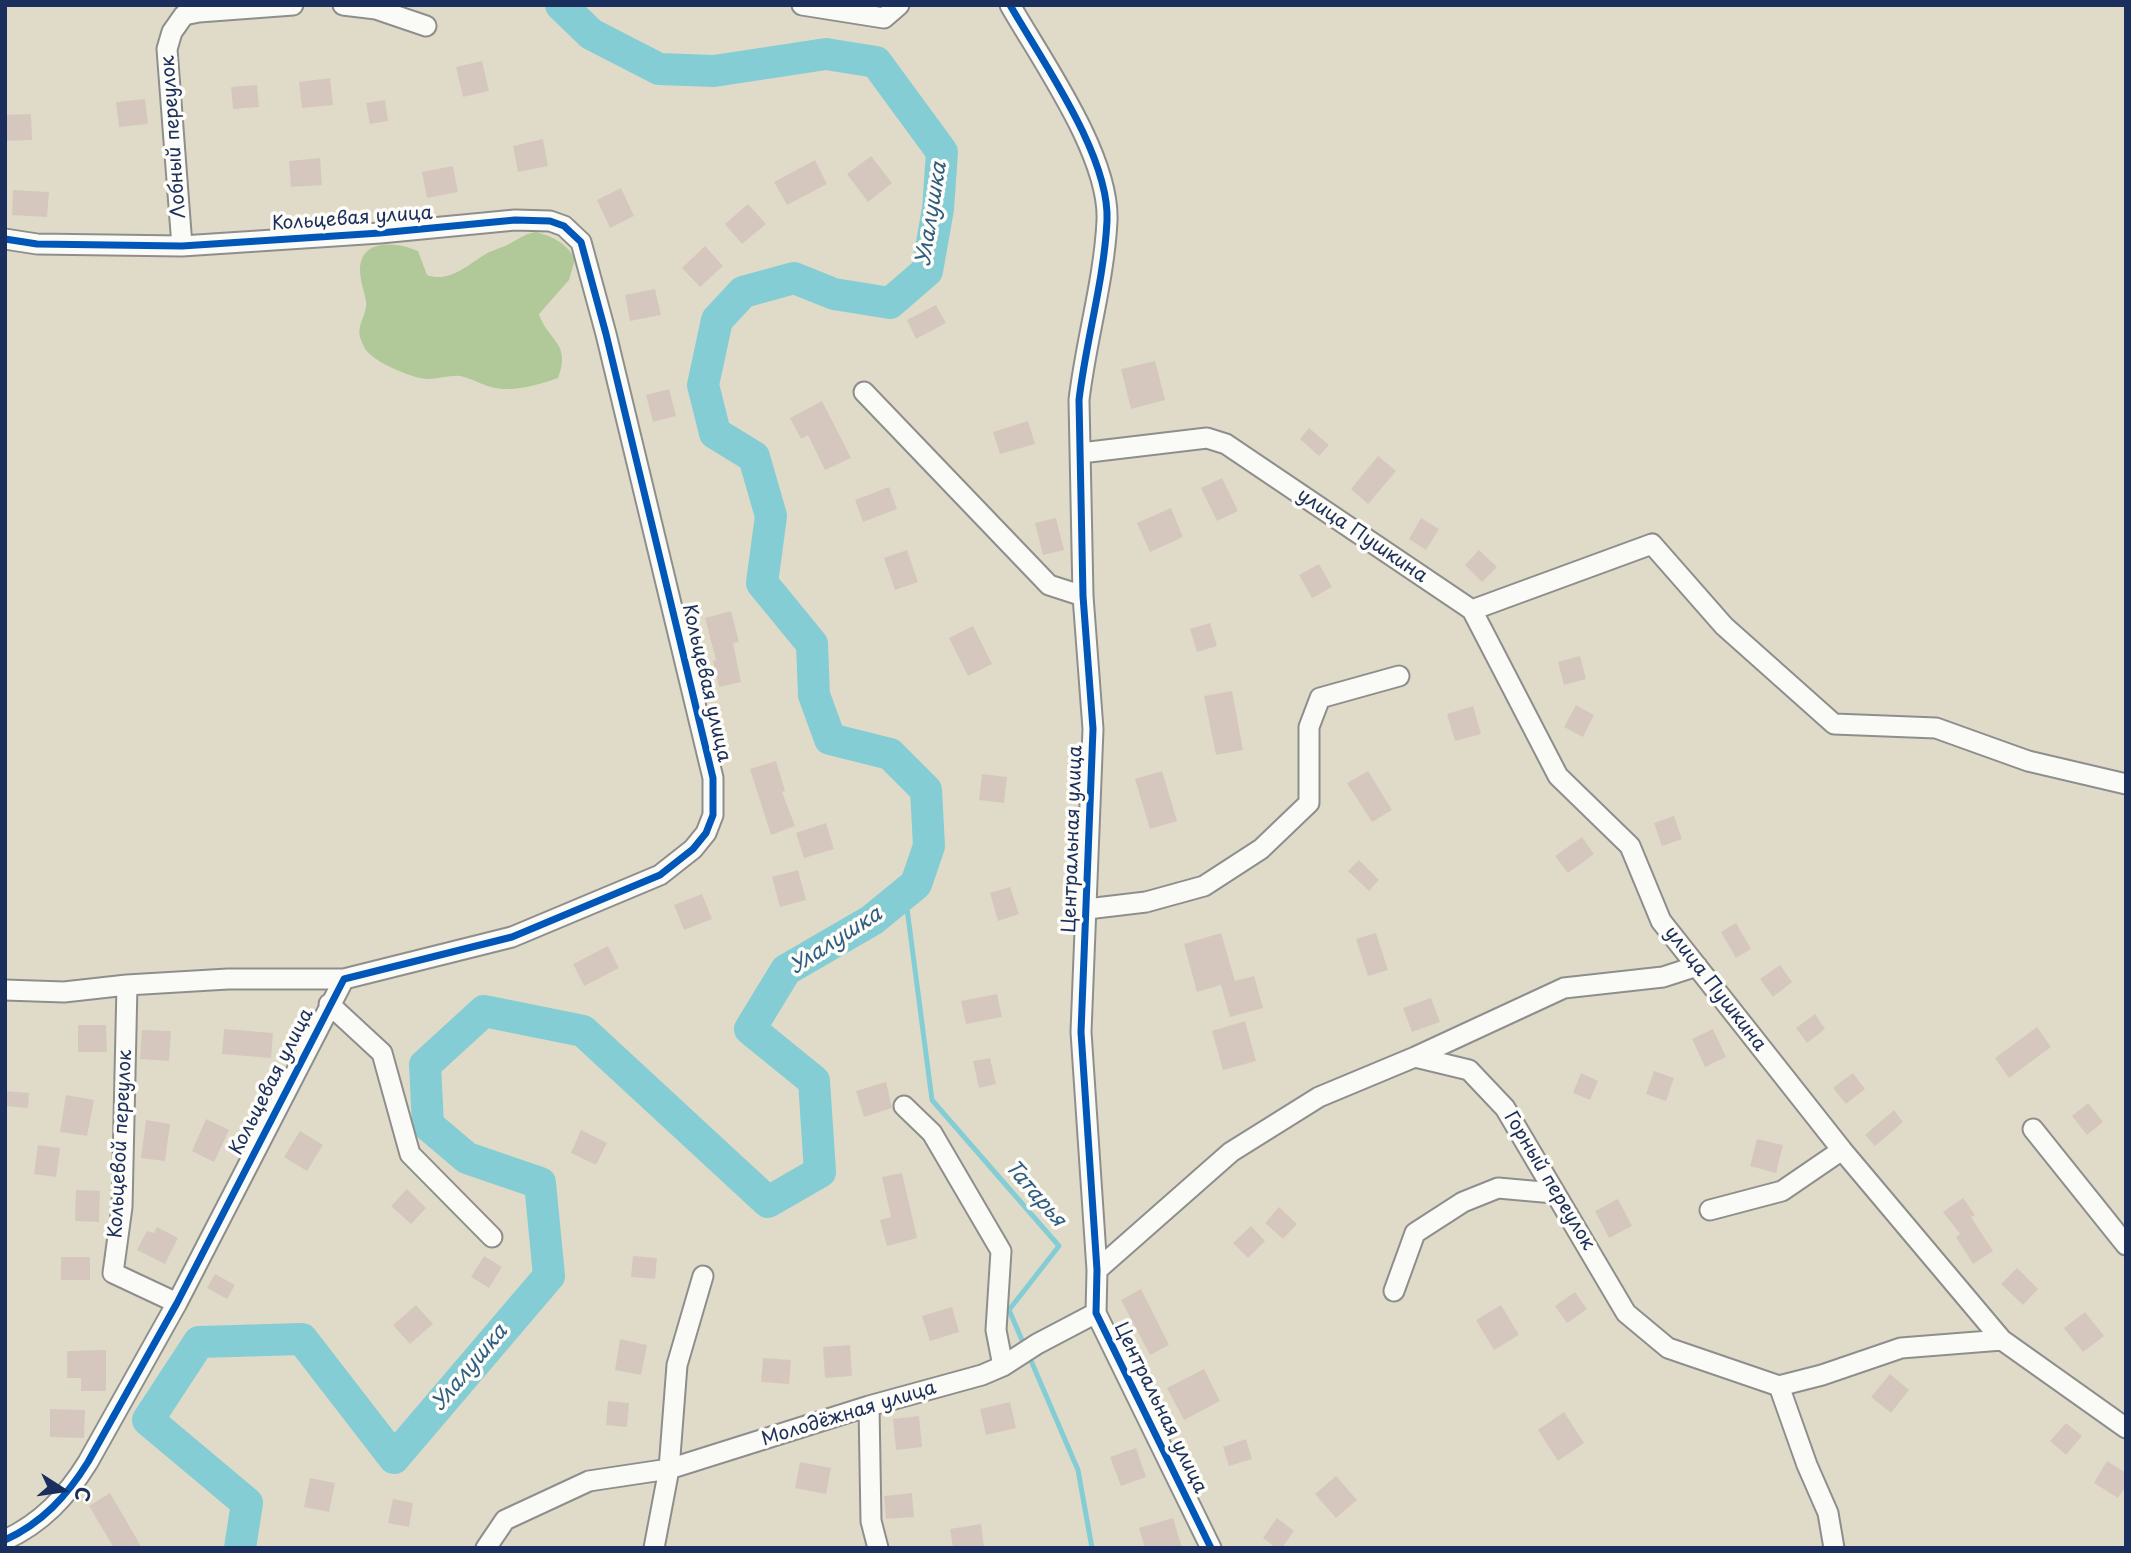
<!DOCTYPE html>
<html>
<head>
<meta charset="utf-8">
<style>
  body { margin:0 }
  #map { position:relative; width:2131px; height:1553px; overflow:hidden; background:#e0dbc8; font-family:"Playpen Sans",sans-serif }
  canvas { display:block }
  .frame { position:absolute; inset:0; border:7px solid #1b2f5e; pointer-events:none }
  .north { position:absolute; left:28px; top:1455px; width:70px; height:70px; -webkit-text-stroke:5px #fdfcf7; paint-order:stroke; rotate:102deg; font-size:19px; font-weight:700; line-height:28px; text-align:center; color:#1b2f5e }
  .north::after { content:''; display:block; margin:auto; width:24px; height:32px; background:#1b2f5e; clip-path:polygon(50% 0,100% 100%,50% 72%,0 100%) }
</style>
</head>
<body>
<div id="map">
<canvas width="2131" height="1553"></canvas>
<div class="frame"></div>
<div class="north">С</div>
</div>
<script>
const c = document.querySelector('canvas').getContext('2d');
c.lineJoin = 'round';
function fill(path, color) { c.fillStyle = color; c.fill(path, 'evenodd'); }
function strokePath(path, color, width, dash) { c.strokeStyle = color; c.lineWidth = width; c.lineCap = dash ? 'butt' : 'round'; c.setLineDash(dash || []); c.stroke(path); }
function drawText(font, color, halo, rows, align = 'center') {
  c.font = font + ' "Playpen Sans",sans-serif'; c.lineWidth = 7; c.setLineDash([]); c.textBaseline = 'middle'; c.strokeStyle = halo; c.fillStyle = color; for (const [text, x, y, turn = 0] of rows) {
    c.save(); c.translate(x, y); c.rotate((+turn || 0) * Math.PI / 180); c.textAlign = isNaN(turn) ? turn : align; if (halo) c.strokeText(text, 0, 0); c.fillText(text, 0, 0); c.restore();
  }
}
fill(new Path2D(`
  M 536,232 C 554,237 566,243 575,259 L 569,280 L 539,314 C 547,340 572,343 558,378 C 538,385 512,393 491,387 C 480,384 471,378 460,376 C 450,375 439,379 429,379 C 416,380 380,364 371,355 C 365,351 362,343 360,337 C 357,324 368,313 366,301 C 364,290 360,281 360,269 C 361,238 397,242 418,251 L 427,275 C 448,283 467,266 484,255 C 490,251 498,249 505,246 C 516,241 523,234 536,232 Z`), '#b1c898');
strokePath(new Path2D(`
  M 905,893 L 932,1100 L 1059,1246 L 1009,1310 L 1025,1347
  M 1029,1356 L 1078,1470 L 1092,1548`), '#85cdd5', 5);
strokePath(new Path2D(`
  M 240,1548 L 247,1503 L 148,1420 L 199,1342 L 302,1339 L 394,1458 L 549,1276 L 540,1183 L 467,1158 L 428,1125 L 425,1065 L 484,1011 L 583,1031 L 768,1202 L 820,1172 L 814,1081 L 750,1029 L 786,970 L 872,920 L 916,884 L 929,846 L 926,790 L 890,754 L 830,739 L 814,695 L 812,644 L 762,583 L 771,516 L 754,457 L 715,433 L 703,385 L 717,320 L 743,292 L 794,278 L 834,294 L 890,303 L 927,271 L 938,209 L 942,152 L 876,62 L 826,54 L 714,71 L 659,69 L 591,34 L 561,5`), '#85cdd5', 32);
fill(new Path2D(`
  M 482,61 L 489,91 L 463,97 L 456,67 Z
  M 330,78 L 333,105 L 302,108 L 299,82 Z
  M 257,85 L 259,107 L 233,109 L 231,87 Z
  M 145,99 L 148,124 L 119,127 L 116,102 Z
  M 385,100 L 388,121 L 370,124 L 366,103 Z
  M 31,114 L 32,140 L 5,141 L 5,115 Z
  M 543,139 L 548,166 L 518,172 L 513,146 Z
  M 871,156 L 892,183 L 868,202 L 847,174 Z
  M 320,158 L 322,185 L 291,187 L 289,161 Z
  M 815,160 L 827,184 L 787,205 L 774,182 Z
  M 453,166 L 458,192 L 427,198 L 422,172 Z
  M 621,188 L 634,216 L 610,228 L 597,200 Z
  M 13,190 L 49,192 L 47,217 L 12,215 Z
  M 748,204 L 766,224 L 742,244 L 725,224 Z
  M 705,246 L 723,266 L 700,287 L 682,268 Z
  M 655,289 L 661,315 L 630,321 L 625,295 Z
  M 936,305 L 946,323 L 916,339 L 907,320 Z
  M 1155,361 L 1165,400 L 1131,409 L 1121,369 Z
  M 669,389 L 676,416 L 653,422 L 646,395 Z
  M 822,401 L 851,458 L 825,470 L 808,435 L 801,439 L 790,418 Z
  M 1028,421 L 1035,444 L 1000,454 L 993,432 Z
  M 1309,428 L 1329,445 L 1319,456 L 1300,439 Z
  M 1378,456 L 1396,471 L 1368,504 L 1351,489 Z
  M 1222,478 L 1238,511 L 1217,521 L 1201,488 Z
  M 889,487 L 897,509 L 863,522 L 855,500 Z
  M 1171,508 L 1183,537 L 1150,552 L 1137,523 Z
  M 1056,518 L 1064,550 L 1043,555 L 1035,523 Z
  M 1421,518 L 1439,529 L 1426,550 L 1409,539 Z
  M 907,550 L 918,582 L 895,590 L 884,558 Z
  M 1479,550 L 1497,567 L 1482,582 L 1465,565 Z
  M 1319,564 L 1332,587 L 1312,598 L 1299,575 Z
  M 731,611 L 739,642 L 733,643 L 741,682 L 719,687 L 713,661 L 716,660 L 705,618 Z
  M 1210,623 L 1217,646 L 1197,652 L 1190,629 Z
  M 973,626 L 992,664 L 968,676 L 949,638 Z
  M 1580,656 L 1586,679 L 1564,685 L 1558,662 Z
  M 1232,691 L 1243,750 L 1216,755 L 1204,696 Z
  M 1576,705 L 1594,715 L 1583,737 L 1564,727 Z
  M 1473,706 L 1481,734 L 1455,741 L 1447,714 Z
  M 776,761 L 785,791 L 782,792 L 795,826 L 771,835 L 750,769 Z
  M 1162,771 L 1177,821 L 1150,829 L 1135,779 Z
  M 1368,771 L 1392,810 L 1372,822 L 1347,783 Z
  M 982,774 L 1007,777 L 1004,803 L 979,800 Z
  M 1674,816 L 1682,839 L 1662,846 L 1654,823 Z
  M 826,823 L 834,849 L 804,858 L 796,833 Z
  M 1582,837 L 1594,854 L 1568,873 L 1555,856 Z
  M 1359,860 L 1379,880 L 1369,891 L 1348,871 Z
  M 798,870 L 806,900 L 780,907 L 772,877 Z
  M 1010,887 L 1019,914 L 998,921 L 990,893 Z
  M 702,894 L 712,919 L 684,930 L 674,905 Z
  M 1736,923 L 1751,949 L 1736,958 L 1721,932 Z
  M 1221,933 L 1235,981 L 1254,976 L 1263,1008 L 1230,1017 L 1221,985 L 1197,992 L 1184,944 Z
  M 1376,933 L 1388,970 L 1368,976 L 1356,939 Z
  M 608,946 L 619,968 L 584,986 L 573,964 Z
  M 1780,965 L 1792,982 L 1773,997 L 1760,979 Z
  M 997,994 L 1002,1017 L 966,1024 L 961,1001 Z
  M 1431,998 L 1440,1022 L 1412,1032 L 1403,1008 Z
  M 1815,1014 L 1825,1029 L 1807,1043 L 1796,1028 Z
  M 1245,1021 L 1256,1061 L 1223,1070 L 1212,1031 Z
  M 78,1025 L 106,1025 L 107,1052 L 78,1052 Z
  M 2037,1027 L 2051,1047 L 2009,1078 L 1995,1058 Z
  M 224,1029 L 273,1033 L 271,1058 L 222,1054 Z
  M 1713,1029 L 1726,1057 L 1705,1067 L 1692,1039 Z
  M 142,1030 L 171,1031 L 169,1061 L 140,1059 Z
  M 990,1058 L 996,1084 L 979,1088 L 973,1061 Z
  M 1654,1071 L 1674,1078 L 1666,1101 L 1646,1094 Z
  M 1581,1073 L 1598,1081 L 1590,1100 L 1573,1093 Z
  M 1853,1073 L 1865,1089 L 1846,1104 L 1833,1088 Z
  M 886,1082 L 892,1108 L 864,1117 L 856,1091 Z
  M 5,1091 L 29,1093 L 28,1108 L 5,1106 Z
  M 66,1095 L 94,1100 L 87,1136 L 60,1132 Z
  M 2088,1103 L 2103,1122 L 2087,1135 L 2072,1116 Z
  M 1894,1110 L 1903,1122 L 1875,1146 L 1865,1135 Z
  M 206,1119 L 229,1130 L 214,1162 L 192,1151 Z
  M 146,1120 L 170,1124 L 165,1161 L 141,1158 Z
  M 581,1130 L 607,1143 L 596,1165 L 571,1153 Z
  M 300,1131 L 323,1145 L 307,1171 L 284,1157 Z
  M 1757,1139 L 1783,1145 L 1776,1173 L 1750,1166 Z
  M 38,1145 L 60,1148 L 56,1177 L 34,1174 Z
  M 902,1173 L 917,1238 L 887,1246 L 880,1220 L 891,1217 L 882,1177 Z
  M 407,1189 L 426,1208 L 411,1224 L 391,1206 Z
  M 76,1190 L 100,1191 L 99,1222 L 75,1221 Z
  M 1963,1198 L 1975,1215 L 1971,1217 L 1993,1251 L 1973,1264 L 1956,1237 L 1960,1234 L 1943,1212 Z
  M 1618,1199 L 1632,1226 L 1609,1238 L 1595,1211 Z
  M 1279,1207 L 1297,1224 L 1283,1239 L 1265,1223 Z
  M 1251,1226 L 1265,1241 L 1248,1258 L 1233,1243 Z
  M 157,1227 L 178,1238 L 165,1264 L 137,1250 L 147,1231 L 154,1233 Z
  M 484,1256 L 502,1267 L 489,1288 L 471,1277 Z
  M 633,1256 L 657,1258 L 655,1279 L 631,1277 Z
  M 61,1257 L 90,1257 L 90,1280 L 61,1280 Z
  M 2017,1268 L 2038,1289 L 2023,1305 L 2001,1284 Z
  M 215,1274 L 235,1285 L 227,1299 L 207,1288 Z
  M 1141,1289 L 1169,1345 L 1150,1355 L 1121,1300 Z
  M 1575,1292 L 1587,1309 L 1567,1323 L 1555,1306 Z
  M 416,1305 L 433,1324 L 410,1344 L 393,1325 Z
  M 1501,1305 L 1519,1335 L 1494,1350 L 1476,1320 Z
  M 952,1307 L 959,1332 L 930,1341 L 922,1316 Z
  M 2085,1312 L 2104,1336 L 2083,1352 L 2064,1328 Z
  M 620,1339 L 647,1345 L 641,1375 L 615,1370 Z
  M 850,1345 L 852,1376 L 825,1378 L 823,1347 Z
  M 106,1350 L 106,1391 L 81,1391 L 81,1378 L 67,1378 L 67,1351 Z
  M 763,1358 L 791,1360 L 789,1384 L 761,1382 Z
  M 1204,1369 L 1220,1401 L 1184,1420 L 1167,1388 Z
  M 1890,1374 L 1909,1390 L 1891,1413 L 1871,1397 Z
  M 608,1401 L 629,1403 L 627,1427 L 606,1425 Z
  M 1010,1402 L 1016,1428 L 986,1435 L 980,1409 Z
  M 50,1409 L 85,1410 L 84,1438 L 50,1437 Z
  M 1564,1412 L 1584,1443 L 1558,1461 L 1538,1430 Z
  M 919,1416 L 922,1447 L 896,1450 L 893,1419 Z
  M 2066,1423 L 2082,1436 L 2066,1455 L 2050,1441 Z
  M 1246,1439 L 1252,1459 L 1229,1466 L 1223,1447 Z
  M 1136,1448 L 1146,1477 L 1121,1486 L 1110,1457 Z
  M 2107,1461 L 2126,1473 L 2126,1486 L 2118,1498 L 2094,1483 Z
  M 800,1462 L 831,1468 L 826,1494 L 795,1488 Z
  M 1336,1476 L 1357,1500 L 1336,1518 L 1315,1494 Z
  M 310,1478 L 335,1483 L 329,1512 L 304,1507 Z
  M 110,1493 L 142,1548 L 114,1548 L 89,1506 Z
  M 912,1493 L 914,1517 L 886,1519 L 884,1496 Z
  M 393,1499 L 413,1503 L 409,1527 L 388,1523 Z
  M 1173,1518 L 1182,1548 L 1145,1548 L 1139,1528 Z
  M 1277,1518 L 1294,1531 L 1282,1548 L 1276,1548 L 1263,1538 Z
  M 981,1524 L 984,1548 L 953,1548 L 950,1529 Z`), '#d6c7be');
const minor = new Path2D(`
  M 343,5 L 376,9 L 426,26
  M 802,5 L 884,18 L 899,5
  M 1010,5 C 1042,61 1110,156 1107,221 C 1104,281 1086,340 1079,400 L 1083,596 L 1093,729 L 1081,1032 L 1097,1270 L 1096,1313 L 1211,1548
  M 5,239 L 37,244 L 182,246 L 380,233 L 515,220 L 550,221 L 564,226 L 581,242 L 606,334 L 713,778 L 713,815 L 706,833 L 693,849 L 660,875 L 512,937 L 344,979 L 177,1303 L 88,1462 C 67,1496 42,1523 5,1540
  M 182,246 L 167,49 L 172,32 L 184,15 L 199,12 L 293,5
  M 864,392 L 1049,585 L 1083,596
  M 1081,453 L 1207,438 L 1226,444 L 1472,610 L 1558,776 L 1630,846 L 1661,921 L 1842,1150 L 2002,1340 L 2126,1428
  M 1472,610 L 1652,544 L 1724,626 L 1834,724 L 1936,728 L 2028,761 L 2126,784
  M 1087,909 L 1146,902 L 1204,886 L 1261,849 L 1309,803 L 1309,727 L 1320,698 L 1399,676
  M 127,985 L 122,1207 L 113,1273 L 177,1303
  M 5,990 L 64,992 L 127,985 L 228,979 L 344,979
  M 329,1004 L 382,1053 L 410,1154 L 492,1237
  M 1415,1057 L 1564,988 L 1663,977 L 1697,966
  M 904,1106 L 932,1133 L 1001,1251 L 996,1330 L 1003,1366
  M 2033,1129 L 2126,1245
  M 1710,1210 L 1782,1191 L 1842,1150
  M 1097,1270 L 1231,1152 L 1319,1097 L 1415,1057 L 1469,1070 L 1505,1108 L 1626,1313 L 1668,1348 L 1779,1386 L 1807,1465 L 1828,1513 L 1834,1548
  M 1394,1291 L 1415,1233 L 1463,1202 L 1498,1188 L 1554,1193
  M 1779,1386 L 1822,1375 L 1901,1348 L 2002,1340
  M 869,1406 L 871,1521 L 878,1548
  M 486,1548 L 505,1520 L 589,1481 L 669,1469 L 677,1365 L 703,1276
  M 654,1548 L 669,1469 L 869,1406 L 982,1375 L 1003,1366 L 1037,1344 L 1096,1313`);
strokePath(minor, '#8e8f8d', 23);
strokePath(minor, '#fafaf7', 19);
strokePath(new Path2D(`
  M 1010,5 C 1042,61 1110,156 1107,221 C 1104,281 1086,340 1079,400 L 1083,596 L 1093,729 L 1081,1032 L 1097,1270 L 1096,1313 L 1211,1548
  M 5,239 L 37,244 L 182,246 L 380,233 L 515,220 L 550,221 L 564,226 L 581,242 L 606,334 L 713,778 L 713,815 L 706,833 L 693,849 L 660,875 L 512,937 L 344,979 L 177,1303 L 88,1462 C 67,1496 42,1523 5,1540`), '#0057b8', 7);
drawText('19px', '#1b2f5e', '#fdfcf7', [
  ["Лобный переулок",174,137,-94],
  ["Кольцевая улица",352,219,-4],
  ["улица Пушкина",1362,536,34],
  ["Кольцевая улица",706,683,77],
  ["Центральная улица",1073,839,-88],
  ["улица Пушкина",1715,989,52],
  ["Кольцевая улица",272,1082,-63],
  ["Кольцевой переулок",121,1144,-87],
  ["Горный переулок",1549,1181,59],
  ["Центральная улица",1160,1408,64],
  ["Молодёжная улица",849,1414,-17]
]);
drawText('italic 21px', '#2f5d83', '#fdfcf7', [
  ["Улалушка",932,214,-81],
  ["Улалушка",836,941,-33],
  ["Татарья",1035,1194,49],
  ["Улалушка",470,1368,-50]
]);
</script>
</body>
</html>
